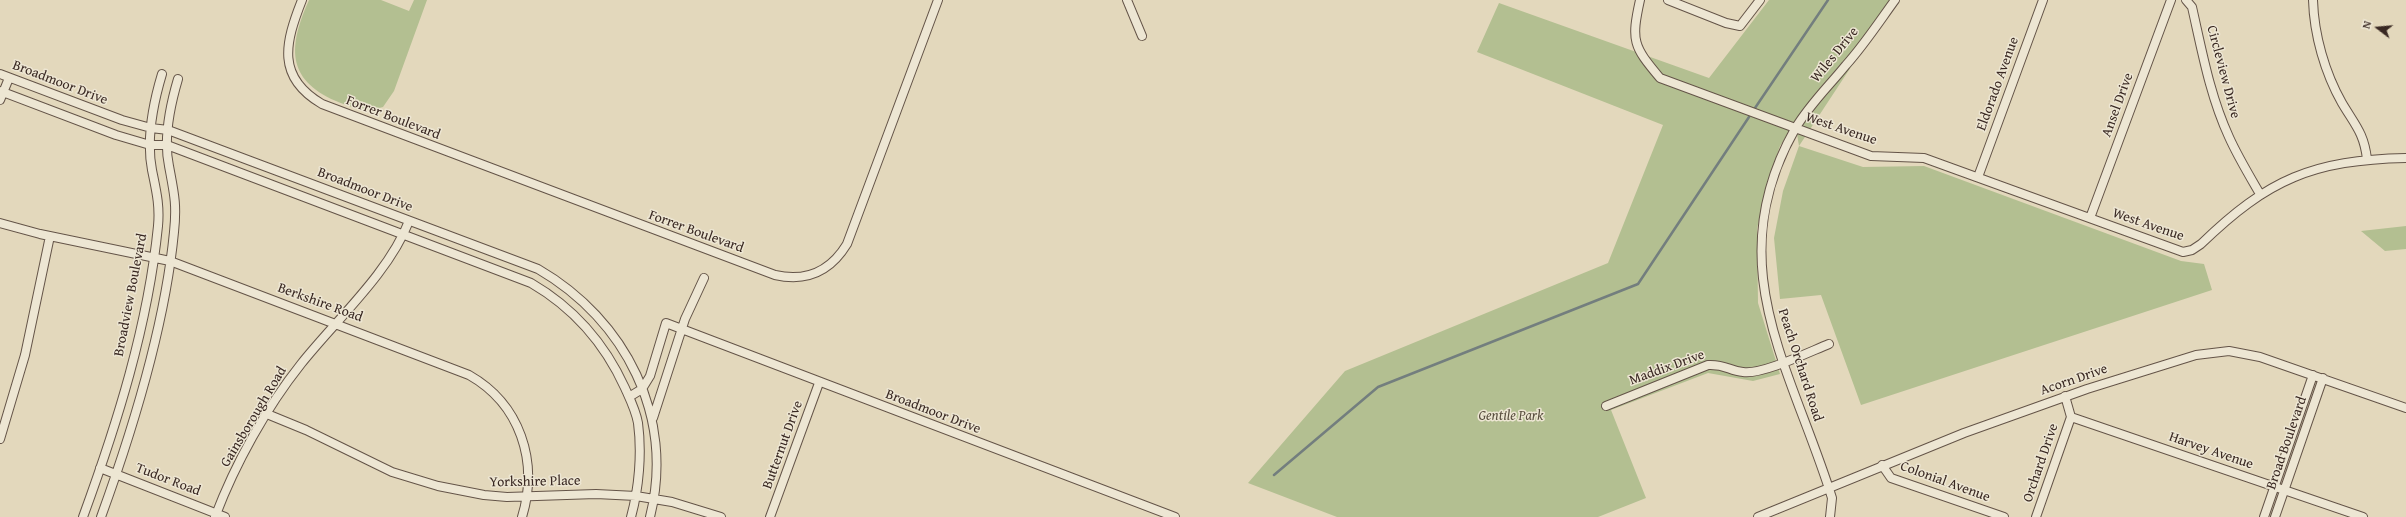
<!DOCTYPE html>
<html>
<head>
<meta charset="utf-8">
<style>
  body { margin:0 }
  #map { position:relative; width:2406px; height:517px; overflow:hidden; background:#e3d8bc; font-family:"Gentium Book Plus",serif }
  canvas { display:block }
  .north { position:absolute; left:2358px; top:8px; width:40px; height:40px; -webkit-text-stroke:3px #ede6d3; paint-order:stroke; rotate:286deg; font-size:11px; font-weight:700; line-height:16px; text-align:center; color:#392822 }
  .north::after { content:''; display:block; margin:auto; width:14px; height:18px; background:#392822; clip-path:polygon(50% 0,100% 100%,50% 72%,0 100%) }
</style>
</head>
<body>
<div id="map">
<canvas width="2406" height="517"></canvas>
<div class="north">N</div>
</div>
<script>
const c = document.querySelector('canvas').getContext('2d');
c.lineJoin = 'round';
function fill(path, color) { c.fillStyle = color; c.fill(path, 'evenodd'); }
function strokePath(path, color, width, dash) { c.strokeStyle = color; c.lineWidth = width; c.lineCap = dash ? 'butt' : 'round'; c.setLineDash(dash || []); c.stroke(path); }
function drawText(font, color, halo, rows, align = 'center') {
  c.font = font + ' "Gentium Book Plus",serif'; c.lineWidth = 3; c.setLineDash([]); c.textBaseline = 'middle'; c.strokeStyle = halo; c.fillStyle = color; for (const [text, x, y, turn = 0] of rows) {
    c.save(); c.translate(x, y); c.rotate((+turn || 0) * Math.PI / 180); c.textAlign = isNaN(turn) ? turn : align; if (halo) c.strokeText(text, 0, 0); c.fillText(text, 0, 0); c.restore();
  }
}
fill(new Path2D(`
  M 309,0 L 381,0 L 409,11 L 414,0 L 427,0 L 394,91 L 383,107 C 366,112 352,108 336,101 C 285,79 289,45 309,0 Z
  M 1769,0 L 1895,0 L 1799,146 L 1863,167 L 1924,166 L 2181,261 L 2204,264 L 2212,290 L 1861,405 L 1821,295 L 1780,299 L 1774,238 L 1783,191 L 1799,146 L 1796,128 L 1790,130 L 1780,146 L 1767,184 L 1757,229 L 1758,303 L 1780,374 L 1753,381 L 1708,373 L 1611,410 L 1646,498 L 1598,517 L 1337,517 L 1248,483 L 1345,371 L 1608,263 L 1663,125 L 1477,52 L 1499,3 L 1709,78 Z
  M 2406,226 L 2406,249 L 2385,251 L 2361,231 Z`), '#b3bf91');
strokePath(new Path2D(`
  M 1755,108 L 1828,0
  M 1274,475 L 1378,387 L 1638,284 L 1749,117`), '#737e7e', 2.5);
const minor = new Path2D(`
  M 302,0 C 285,43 276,77 322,104 L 775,275 C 806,282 830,272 847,244 L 938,0
  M 1127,0 L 1142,36
  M 1640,0 C 1631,41 1633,46 1660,78 L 1871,156 L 1924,158 L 2183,252 L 2192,250 L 2201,244 C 2268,179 2313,160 2406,158
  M 1668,0 L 1726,23 L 1740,26 L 1760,0
  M 2186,0 L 2192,7 C 2202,51 2210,96 2229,137 C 2238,157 2249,175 2260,194
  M 2313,0 C 2314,35 2325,73 2342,103 C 2355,125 2364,133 2367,159
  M 0,74 L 122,120 L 151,128 L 168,130 L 538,269 C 626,320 675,417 650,517
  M 0,91 L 116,135 L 150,145 L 167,145 L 531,283 C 574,308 605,344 625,388 C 630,399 636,411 638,423 C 642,453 639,488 631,517
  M 0,100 L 9,78
  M 1978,177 L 2043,0
  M 2090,218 L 2171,0
  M 0,223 L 40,234 L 170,261 L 469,375 C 520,404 539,461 522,517
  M 2065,396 L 2071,417 L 2363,517
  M 629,397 L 642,389 L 650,376 L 666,323 L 1175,517
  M 1606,406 L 1708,365 C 1726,364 1729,371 1743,372 C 1762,375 1809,352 1829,344
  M 267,414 L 306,430 L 392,472 L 438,486 L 484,495 L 507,497 L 596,494 L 636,496 L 672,502 L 721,517
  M 653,418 L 685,319 L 704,278
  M 0,439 L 25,355 L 50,236
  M 1882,465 L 1891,478 L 2004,517
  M 100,468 L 225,517
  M 83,517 C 117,424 148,326 158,226 C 160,205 156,190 152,170 C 146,139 153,104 162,74
  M 101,517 C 133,429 165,326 174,232 C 177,204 174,193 169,166 C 163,138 170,106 178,79
  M 215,517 C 235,464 266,408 301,364 C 336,320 389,273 409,221
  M 770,517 L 819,383
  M 1758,517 L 1964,433 L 2087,389 L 2196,355 L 2229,351 L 2260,357 L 2406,408
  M 1830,517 L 1832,498 C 1792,369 1718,265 1795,129 C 1809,105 1829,86 1846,65 C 1864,45 1879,22 1895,0
  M 2036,517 L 2071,417
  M 2264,517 L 2313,375
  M 2275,517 L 2323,378`);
strokePath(minor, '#645448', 10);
strokePath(minor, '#ede6d3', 8);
drawText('14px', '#392822', '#ede6d3', [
  ["Wiles Drive",1835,55,-51],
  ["Circleview Drive",2223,72,75],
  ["Broadmoor Drive",60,83,21],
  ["Eldorado Avenue",1998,84,-70],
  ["Ansel Drive",2118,105,-70],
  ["Forrer Boulevard",393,118,21],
  ["West Avenue",1841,129,19],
  ["Broadmoor Drive",365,190,21],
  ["West Avenue",2148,225,19],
  ["Forrer Boulevard",696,232,20],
  ["Broadview Boulevard",131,295,-79],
  ["Berkshire Road",320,303,20],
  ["Peach Orchard Road",1800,365,72],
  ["Maddix Drive",1667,368,-20],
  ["Acorn Drive",2074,380,-19],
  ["Broadmoor Drive",933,412,21],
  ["Gainsborough Road",254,417,-59],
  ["Broad Boulevard",2287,443,-71],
  ["Butternut Drive",783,445,-70],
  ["Harvey Avenue",2211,451,19],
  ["Orchard Drive",2041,463,-71],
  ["Tudor Road",168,480,21],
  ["Yorkshire Place",535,482,-1],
  ["Colonial Avenue",1945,482,20]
]);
drawText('italic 14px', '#584e3e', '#ede6d3', [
  ["Gentile Park",1511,416]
]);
</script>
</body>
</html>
